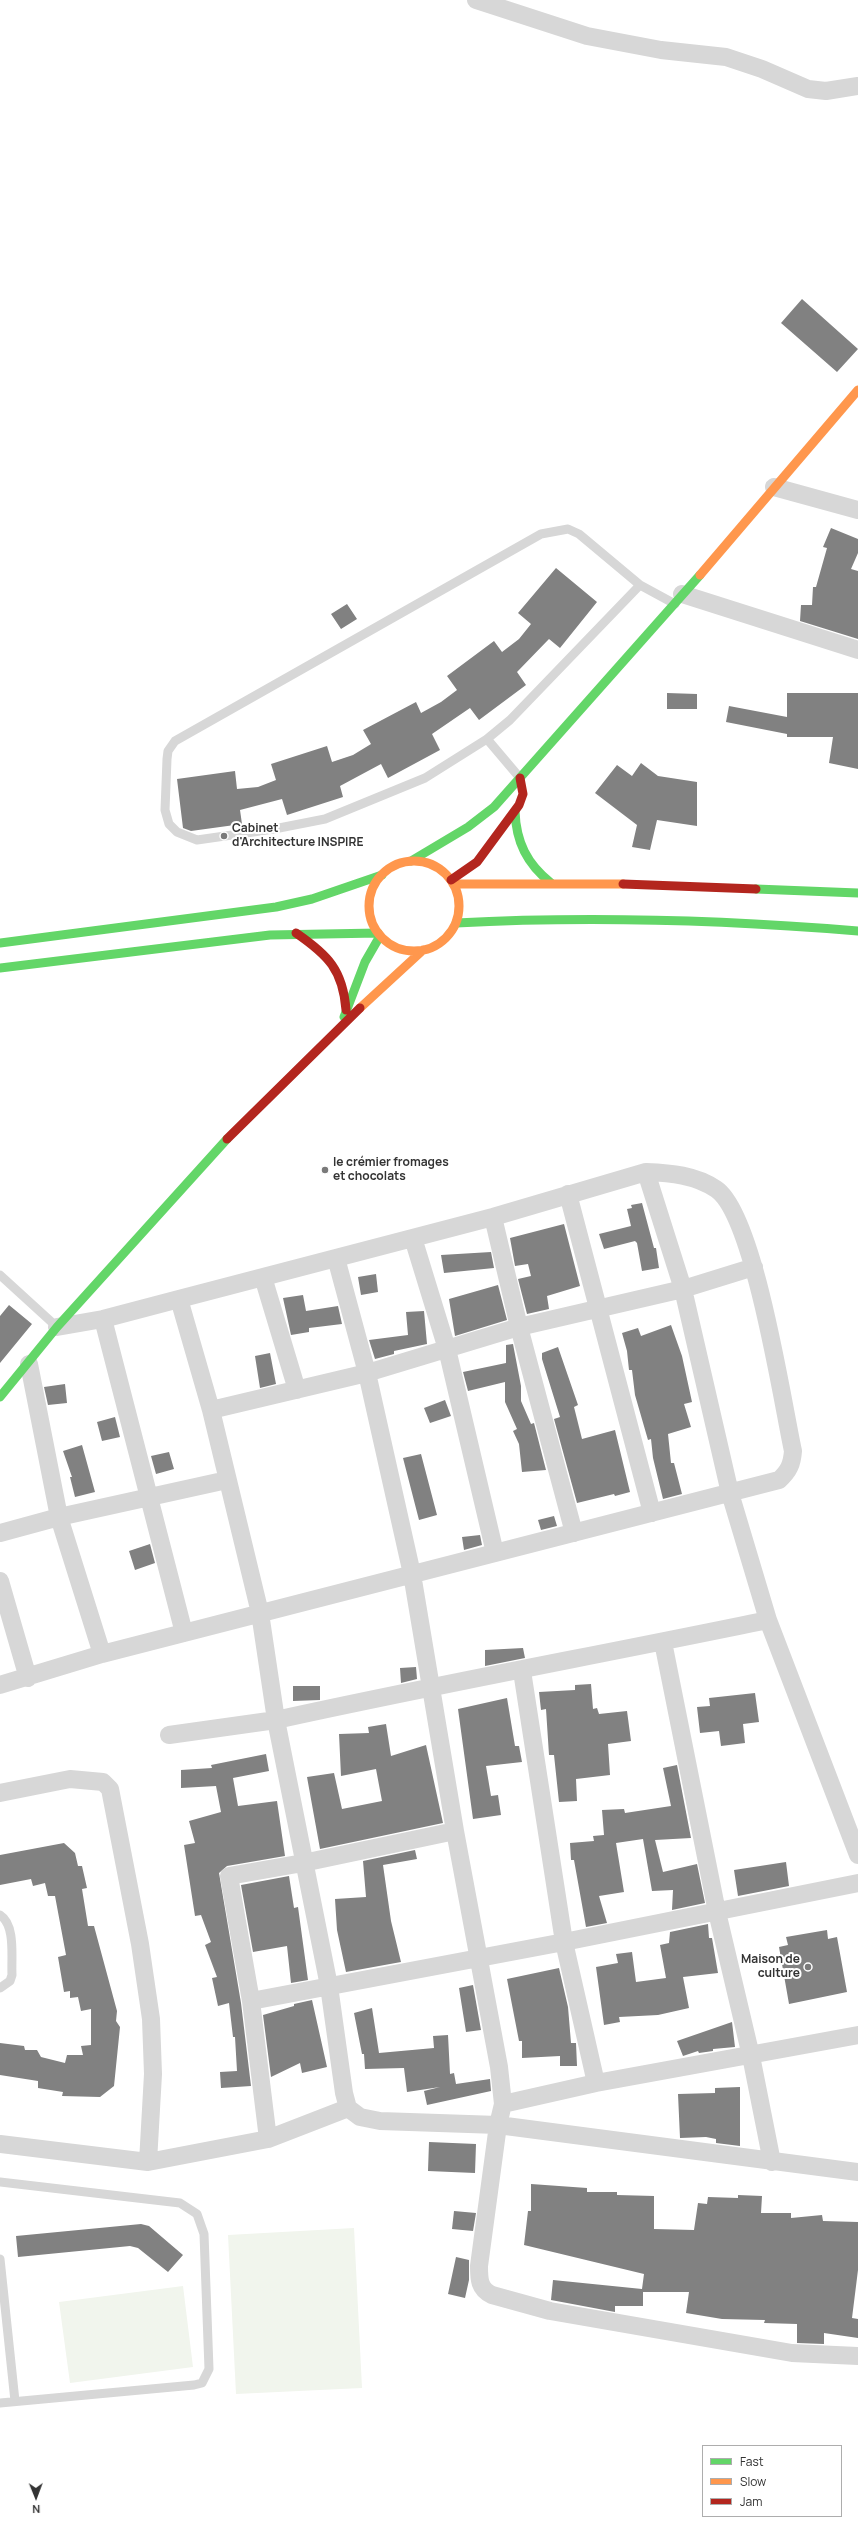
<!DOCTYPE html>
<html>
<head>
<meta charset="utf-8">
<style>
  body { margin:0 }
  #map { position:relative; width:858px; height:2533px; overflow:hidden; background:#fff; font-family:Manrope,sans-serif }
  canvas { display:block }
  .legend { position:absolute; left:702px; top:2445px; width:140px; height:72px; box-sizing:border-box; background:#fff; border:1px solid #adadad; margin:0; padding:5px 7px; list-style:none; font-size:12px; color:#333 }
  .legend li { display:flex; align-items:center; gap:8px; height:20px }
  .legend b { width:20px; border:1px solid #adadad }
  .north { position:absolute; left:16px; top:2477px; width:40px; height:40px; -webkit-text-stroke:3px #fff; paint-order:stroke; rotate:179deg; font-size:11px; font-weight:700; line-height:16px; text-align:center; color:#333 }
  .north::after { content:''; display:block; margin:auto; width:14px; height:18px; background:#333; clip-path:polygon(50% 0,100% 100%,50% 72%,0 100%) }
</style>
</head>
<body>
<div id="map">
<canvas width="858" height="2533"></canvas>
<ul class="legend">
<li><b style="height:5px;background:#63d668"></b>Fast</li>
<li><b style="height:5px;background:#ff974d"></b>Slow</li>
<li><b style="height:5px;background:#b3261e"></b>Jam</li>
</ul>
<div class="north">N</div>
</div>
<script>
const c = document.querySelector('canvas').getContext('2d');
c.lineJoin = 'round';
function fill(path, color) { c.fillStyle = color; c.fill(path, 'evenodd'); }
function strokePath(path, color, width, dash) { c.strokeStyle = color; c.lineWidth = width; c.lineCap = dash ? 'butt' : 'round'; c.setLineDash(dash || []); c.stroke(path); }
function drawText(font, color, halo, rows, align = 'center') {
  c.font = font + ' Manrope,sans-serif'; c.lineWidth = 4; c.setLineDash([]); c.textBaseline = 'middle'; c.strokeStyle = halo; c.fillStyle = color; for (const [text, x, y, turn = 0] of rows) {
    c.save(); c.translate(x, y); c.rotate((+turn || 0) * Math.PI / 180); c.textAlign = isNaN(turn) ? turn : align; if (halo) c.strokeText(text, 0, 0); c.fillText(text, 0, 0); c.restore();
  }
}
fill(new Path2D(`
  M 354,2228 L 362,2388 L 236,2394 L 228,2235 Z
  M 183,2286 L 193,2367 L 70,2383 L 59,2302 Z`), '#f1f5ed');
fill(new Path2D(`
  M 802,299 L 858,349 L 837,372 L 781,323 Z
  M 831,528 L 858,539 L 858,553 L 851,569 L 858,571 L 858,639 L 800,621 L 801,605 L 812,605 L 813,587 L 816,587 L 827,548 L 823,547 Z
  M 556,568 L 597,602 L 560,648 L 549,639 L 517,672 L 526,685 L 479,720 L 470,708 L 432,734 L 440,750 L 388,778 L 381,764 L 340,786 L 343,797 L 287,815 L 282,799 L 240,810 L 242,824 L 191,831 L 183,828 L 177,779 L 235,771 L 237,789 L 258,787 L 276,780 L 271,764 L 327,746 L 332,762 L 353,755 L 371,744 L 363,730 L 416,702 L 421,713 L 441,702 L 457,690 L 447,676 L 494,641 L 502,652 L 519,639 L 531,624 L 518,613 Z
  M 347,604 L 357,619 L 341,629 L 331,614 Z
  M 667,693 L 697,694 L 697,709 L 667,709 Z
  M 787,693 L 858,693 L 858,769 L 829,763 L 833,737 L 787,737 L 787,734 L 726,722 L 729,706 L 787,717 Z
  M 641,763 L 658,776 L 697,782 L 697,826 L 657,820 L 650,850 L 632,847 L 637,825 L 595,793 L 617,765 L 632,776 Z
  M 642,1203 L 654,1248 L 656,1248 L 659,1268 L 642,1271 L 637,1243 L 635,1241 L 604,1249 L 599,1234 L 631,1226 L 627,1209 L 632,1208 L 631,1205 Z
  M 564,1224 L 580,1286 L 547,1296 L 549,1309 L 527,1314 L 518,1279 L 531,1276 L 528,1264 L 515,1266 L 510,1238 Z
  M 491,1252 L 494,1268 L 444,1273 L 441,1255 Z
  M 376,1274 L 378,1292 L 361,1295 L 358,1277 Z
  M 498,1285 L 507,1320 L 455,1336 L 449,1299 Z
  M 303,1295 L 306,1311 L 338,1306 L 342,1324 L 309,1328 L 309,1332 L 291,1335 L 283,1298 Z
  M 9,1305 L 32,1324 L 0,1363 L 0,1316 Z
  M 424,1311 L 427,1344 L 394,1351 L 394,1354 L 375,1359 L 369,1340 L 408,1335 L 406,1312 Z
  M 671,1325 L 682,1356 L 692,1402 L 684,1404 L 691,1427 L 668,1434 L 671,1463 L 674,1463 L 682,1494 L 663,1499 L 653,1458 L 651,1439 L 648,1440 L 635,1395 L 632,1370 L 629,1370 L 627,1351 L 622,1333 L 638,1328 L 641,1336 Z
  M 513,1344 L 521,1386 L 521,1401 L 531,1424 L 534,1423 L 546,1470 L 522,1472 L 519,1444 L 513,1431 L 517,1429 L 505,1402 L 505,1382 L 468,1391 L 463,1372 L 506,1363 L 506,1345 Z
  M 558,1347 L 578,1405 L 574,1407 L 582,1439 L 615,1430 L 630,1492 L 615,1496 L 614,1494 L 577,1503 L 554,1419 L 560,1417 L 542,1359 L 542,1353 Z
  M 270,1353 L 276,1384 L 260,1388 L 255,1356 Z
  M 65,1384 L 67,1403 L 48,1405 L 44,1387 Z
  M 445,1400 L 451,1416 L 430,1423 L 424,1408 Z
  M 115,1417 L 120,1437 L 102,1441 L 97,1422 Z
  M 82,1445 L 95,1492 L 75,1497 L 70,1477 L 72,1477 L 63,1451 Z
  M 169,1452 L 174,1469 L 156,1474 L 151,1456 Z
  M 421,1454 L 437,1515 L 419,1520 L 403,1458 Z
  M 554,1516 L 557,1526 L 541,1530 L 538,1520 Z
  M 480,1535 L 482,1545 L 464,1550 L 462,1537 Z
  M 150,1544 L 155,1563 L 135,1570 L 129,1551 Z
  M 523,1648 L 525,1658 L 485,1666 L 485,1650 Z
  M 416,1667 L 417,1679 L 401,1683 L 400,1668 Z
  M 591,1684 L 593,1709 L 597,1708 L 599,1714 L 627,1711 L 631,1741 L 608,1744 L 610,1775 L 576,1779 L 577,1801 L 559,1802 L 554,1755 L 549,1755 L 546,1709 L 541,1710 L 539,1692 L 575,1690 L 575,1685 Z
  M 293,1686 L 320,1686 L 320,1700 L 293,1701 Z
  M 755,1693 L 759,1722 L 743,1724 L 745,1743 L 721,1746 L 719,1731 L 700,1733 L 697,1707 L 710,1706 L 709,1698 Z
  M 507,1698 L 515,1746 L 519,1746 L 522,1762 L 486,1766 L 491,1796 L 498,1795 L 501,1815 L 473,1819 L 458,1709 Z
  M 386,1724 L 391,1756 L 426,1745 L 443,1823 L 320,1849 L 307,1777 L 334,1773 L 342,1809 L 382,1801 L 376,1769 L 341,1776 L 339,1734 L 369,1733 L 368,1727 Z
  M 266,1754 L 269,1771 L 233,1778 L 238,1806 L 277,1801 L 285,1856 L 227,1866 L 219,1873 L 241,2003 L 251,2086 L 221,2088 L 220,2072 L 237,2071 L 235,2037 L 233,2037 L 229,2003 L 218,2006 L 212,1978 L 217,1977 L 205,1945 L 211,1942 L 201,1915 L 195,1916 L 184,1845 L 195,1843 L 189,1821 L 221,1812 L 216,1786 L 181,1788 L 181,1770 L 212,1768 L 211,1765 Z
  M 677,1765 L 691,1838 L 655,1840 L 663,1872 L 697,1864 L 705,1903 L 672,1910 L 673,1890 L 652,1891 L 643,1839 L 616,1843 L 624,1892 L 599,1896 L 607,1923 L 586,1927 L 574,1860 L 571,1860 L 570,1843 L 594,1841 L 593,1836 L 604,1835 L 602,1810 L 624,1809 L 625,1813 L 671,1806 L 663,1768 Z
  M 64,1843 L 75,1853 L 78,1866 L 82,1866 L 87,1888 L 82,1889 L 88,1926 L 94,1926 L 117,2011 L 116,2021 L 120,2027 L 114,2086 L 100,2097 L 62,2096 L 63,2092 L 38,2088 L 38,2081 L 0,2075 L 0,2043 L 24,2046 L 25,2050 L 37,2050 L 41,2057 L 65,2063 L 67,2055 L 83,2055 L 81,2046 L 91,2045 L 91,2009 L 81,2011 L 78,1997 L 70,1998 L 70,1991 L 64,1992 L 58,1957 L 66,1955 L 55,1896 L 48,1896 L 45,1883 L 33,1886 L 31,1879 L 0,1885 L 0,1855 Z
  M 415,1850 L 417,1859 L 383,1865 L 391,1921 L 401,1962 L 346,1972 L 337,1930 L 335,1899 L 366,1897 L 363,1861 Z
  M 786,1862 L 789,1886 L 738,1896 L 734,1870 Z
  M 289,1876 L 294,1908 L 298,1907 L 308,1980 L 291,1983 L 287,1946 L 253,1952 L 241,1885 Z
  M 708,1924 L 709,1938 L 712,1938 L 718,1973 L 683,1977 L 689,2008 L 658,2015 L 619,2017 L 620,2022 L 604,2025 L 596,1967 L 618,1963 L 616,1954 L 632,1952 L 636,1982 L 666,1978 L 660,1945 L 669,1943 L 670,1932 Z
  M 827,1930 L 828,1939 L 837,1937 L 847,1992 L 789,2004 L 779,1947 L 788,1945 L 786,1937 Z
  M 559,1968 L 568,2007 L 571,2043 L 576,2043 L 577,2066 L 560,2066 L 560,2056 L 522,2058 L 522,2041 L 519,2041 L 507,1979 Z
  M 473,1985 L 481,2030 L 466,2032 L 459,1988 Z
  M 312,2000 L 327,2067 L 302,2073 L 300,2063 L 271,2077 L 263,2015 L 294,2006 L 294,2004 Z
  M 372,2008 L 379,2053 L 434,2048 L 433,2036 L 448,2035 L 450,2074 L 454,2073 L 456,2084 L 490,2079 L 491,2091 L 427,2105 L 424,2091 L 440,2087 L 407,2092 L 404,2068 L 365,2069 L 364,2054 L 362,2054 L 354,2013 Z
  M 732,2022 L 735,2047 L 713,2049 L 713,2051 L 699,2053 L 698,2051 L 683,2056 L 677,2041 Z
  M 740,2087 L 740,2146 L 716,2143 L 716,2139 L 706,2137 L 680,2138 L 678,2094 L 715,2093 L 715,2088 Z
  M 429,2142 L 476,2144 L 475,2173 L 428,2171 Z
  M 531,2184 L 587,2188 L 587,2192 L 617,2192 L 617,2195 L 654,2196 L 654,2229 L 694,2230 L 698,2203 L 707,2204 L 708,2197 L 738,2198 L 738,2195 L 762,2196 L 761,2213 L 791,2213 L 791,2218 L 822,2215 L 823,2221 L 858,2222 L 858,2270 L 852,2318 L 858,2319 L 858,2338 L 824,2333 L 824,2344 L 797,2343 L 797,2324 L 764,2323 L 765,2320 L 722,2319 L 686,2313 L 689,2292 L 643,2292 L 643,2306 L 615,2306 L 615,2312 L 551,2300 L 553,2280 L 642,2289 L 644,2274 L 524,2245 L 528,2211 L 531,2211 Z
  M 454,2211 L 476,2213 L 473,2231 L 452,2229 Z
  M 141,2224 L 149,2226 L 183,2255 L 168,2272 L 138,2248 L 130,2246 L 18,2257 L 16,2236 Z
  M 456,2257 L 469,2260 L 469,2280 L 465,2298 L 448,2294 Z`), '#818181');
strokePath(new Path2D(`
  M 640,585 L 510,720 L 487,739 L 425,778 L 325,819 L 274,829 L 197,840 L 177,832 L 169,824 L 165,810 L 167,759 L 168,751 L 175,741 L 541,534 L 568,529 L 579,534 L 640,585 L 675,604
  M 487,739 L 520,778
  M 0,1275 L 57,1327
  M 0,1915 C 16,1925 11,1958 12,1975 L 10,1981 L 0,1988
  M 0,2182 L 180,2203 L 197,2214 L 204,2234 L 209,2369 L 202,2383 L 194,2385 L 0,2403
  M 0,2259 L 15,2401`), '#d7d7d7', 9);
strokePath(new Path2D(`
  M 476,0 L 587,36 L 661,50 L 726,57 L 762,69 L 808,89 L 826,91 L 858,86
  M 774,487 L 858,510
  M 682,594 L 858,650
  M 646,1172 L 683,1289 L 730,1493 L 768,1620
  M 568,1194 L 652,1513
  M 493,1217 L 519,1327 L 574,1533
  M 413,1238 L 447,1349 L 495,1553
  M 336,1258 L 367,1373 L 412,1574 L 455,1831 L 499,2067 L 503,2104 L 498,2125 L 479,2266 C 479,2279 479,2289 492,2295 L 550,2311 L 792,2353 L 858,2356
  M 263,1277 L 297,1390
  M 103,1319 L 184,1633
  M 57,1327 L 103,1319 L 179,1299 L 211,1410 L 260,1613 L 276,1720 C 439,1684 604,1654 768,1620 L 858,1855
  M 29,1364 L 59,1517 L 102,1654
  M 211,1410 L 367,1373 L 519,1327 L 683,1289 L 754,1267
  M 0,1533 L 59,1517 L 227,1480
  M 0,1581 L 28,1678
  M 663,1642 L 717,1912 L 751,2056 L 772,2162
  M 522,1671 L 564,1942 L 596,2083
  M 0,1685 L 102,1654 L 779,1480 C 789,1471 792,1464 793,1451 C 782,1400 754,1214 716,1189 C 695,1175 671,1173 646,1172 L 493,1217 L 179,1299
  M 169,1735 L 276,1720 L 329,1986 L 344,2093 L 348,2108 L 360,2117 L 380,2121 L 498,2125 L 858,2172
  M 0,1793 L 70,1779 L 103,1782 L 110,1789 L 140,1944 L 151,2019 L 153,2074 L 148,2162 L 0,2144
  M 251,2001 L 564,1942 L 858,1883
  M 503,2104 L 596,2083 L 858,2035
  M 268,2139 L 251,2001 L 229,1876 L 303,1863 L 455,1831
  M 148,2162 L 268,2139 L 348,2108`), '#d7d7d7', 18);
strokePath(new Path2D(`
  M 515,811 C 516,842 527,864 551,883
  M 411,861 L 468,827 L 494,807 L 700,575
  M 756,889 L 858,893
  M 456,923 C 590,916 724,920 858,931
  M 0,943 L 276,907 L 312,899 L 382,875
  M 0,968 L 270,935 L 378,933
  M 344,1017 L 365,962 L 380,936
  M 0,1397 L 57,1327 L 227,1139`), '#63d668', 9);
strokePath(new Path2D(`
  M 700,575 L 858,390
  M369 906a45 45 0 1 1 90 0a45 45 0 1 1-90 0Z
  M 453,884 L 623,884
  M 360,1008 L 423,950`), '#ff974d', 9);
strokePath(new Path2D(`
  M 451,880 L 477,862 L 519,805 L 523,794 L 520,778
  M 623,884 L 756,889
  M 296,933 C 328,955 343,970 346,1010
  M 227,1139 L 360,1008`), '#b3261e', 9);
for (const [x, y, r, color] of [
  [224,836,4,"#7a7a7a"],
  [325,1170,4,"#7a7a7a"],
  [808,1967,4,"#7a7a7a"]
]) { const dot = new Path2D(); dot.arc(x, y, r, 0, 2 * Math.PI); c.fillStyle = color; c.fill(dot); strokePath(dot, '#fff', 1.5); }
drawText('bold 12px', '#333', '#fff', [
  ["Cabinet",232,829],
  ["d'Architecture INSPIRE",232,843],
  ["le crémier fromages",333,1163],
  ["et chocolats",333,1177],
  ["Maison de",800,1960,"right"],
  ["culture",800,1974,"right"]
], 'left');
</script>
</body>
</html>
